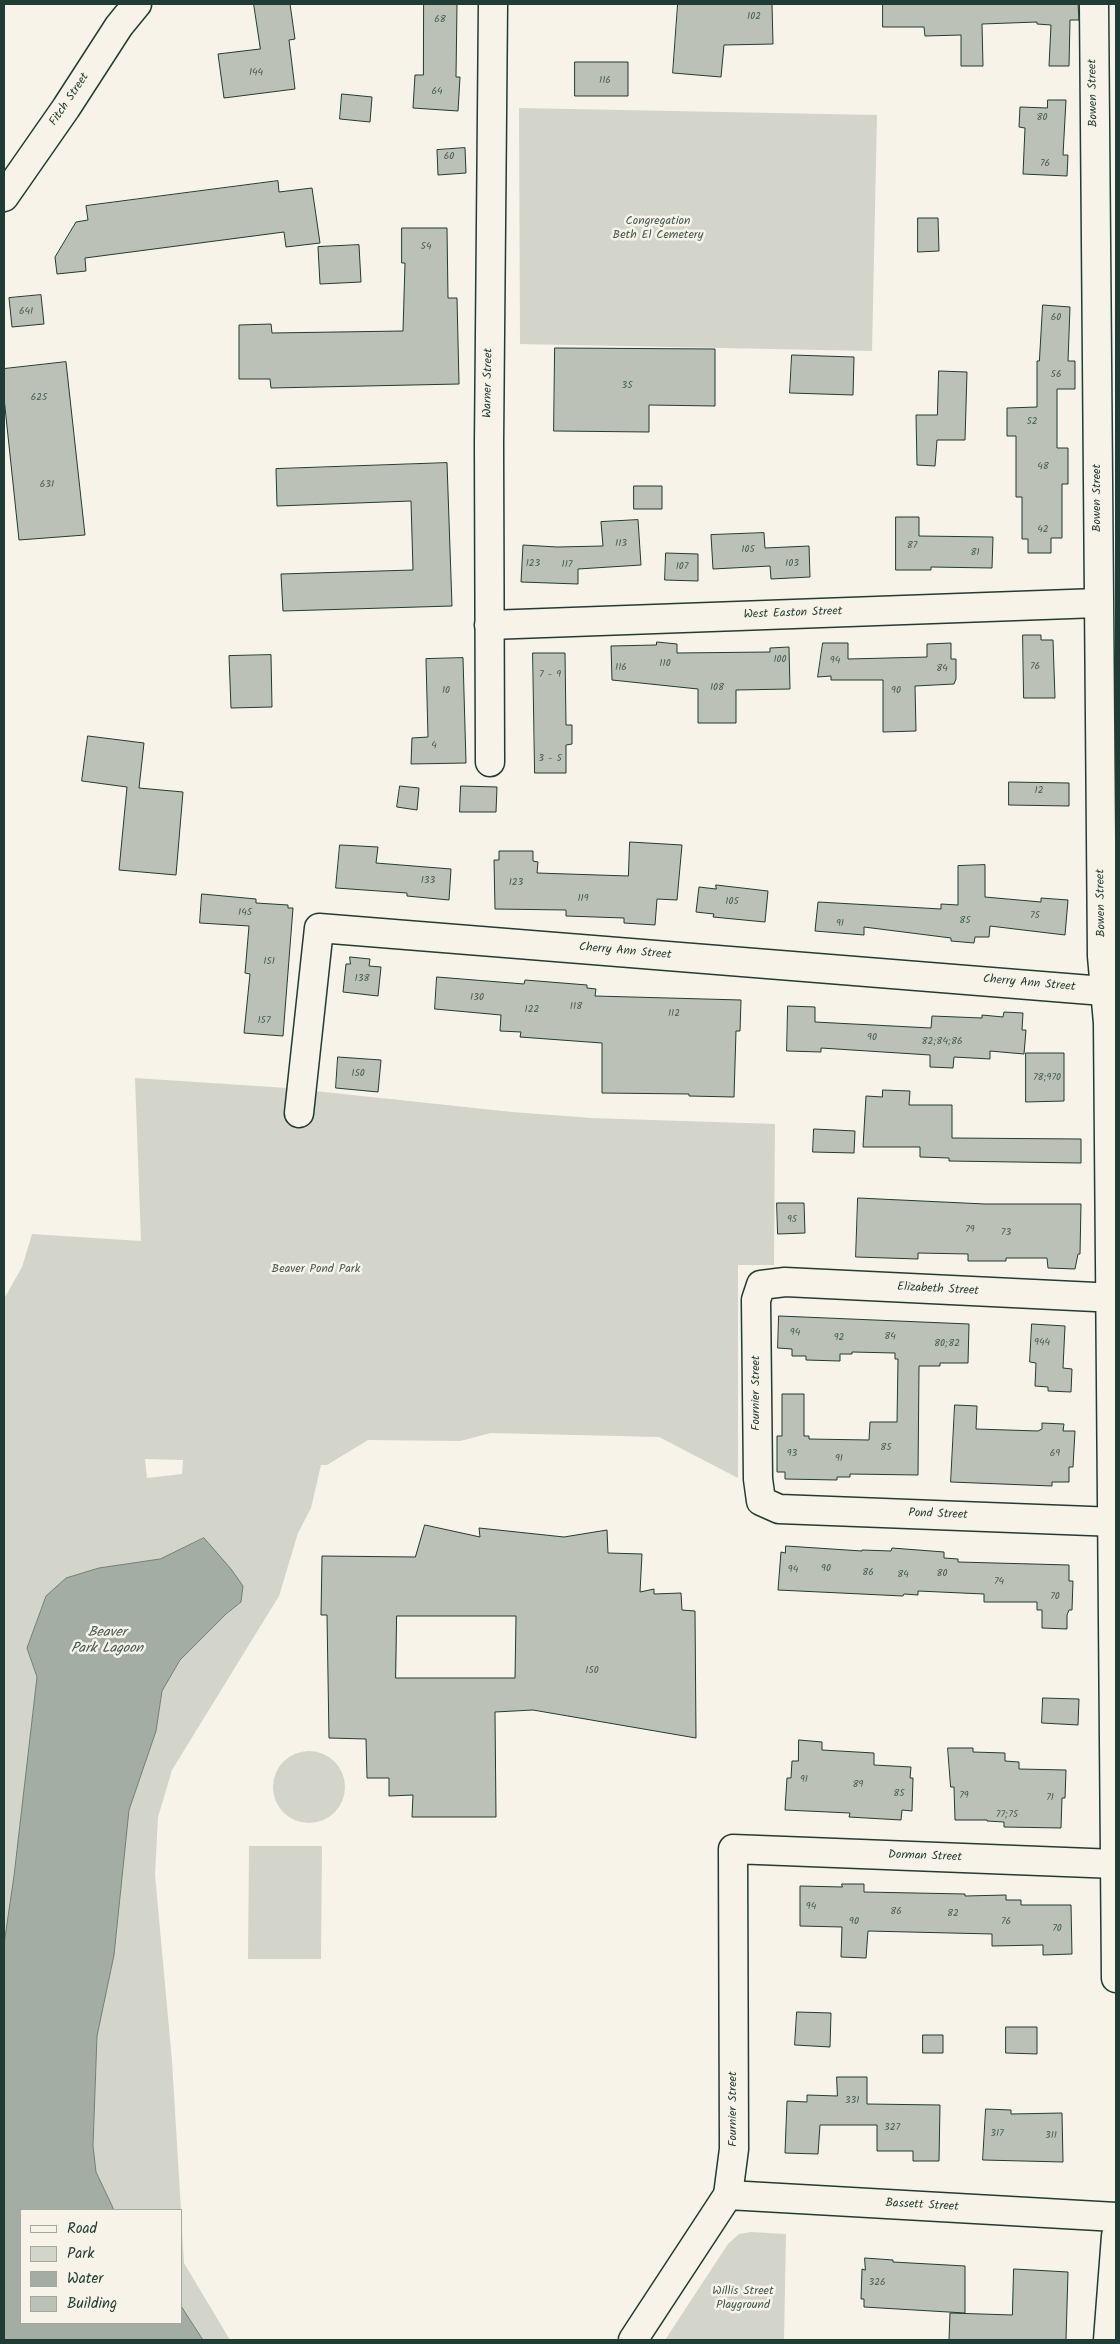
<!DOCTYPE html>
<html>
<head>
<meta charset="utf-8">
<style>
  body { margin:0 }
  #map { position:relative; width:1120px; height:2344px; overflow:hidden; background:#f7f3e8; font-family:Kalam,sans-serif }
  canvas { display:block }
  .frame { position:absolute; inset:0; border:5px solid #1f3d34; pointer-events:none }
  .legend { position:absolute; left:20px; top:2209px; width:162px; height:115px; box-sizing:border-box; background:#f7f3e8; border:1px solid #a1aaa0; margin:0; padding:6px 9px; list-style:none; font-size:15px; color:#1f3d34 }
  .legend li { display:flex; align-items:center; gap:10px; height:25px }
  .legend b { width:25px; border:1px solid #a1aaa0 }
</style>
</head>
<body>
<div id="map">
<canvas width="1120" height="2344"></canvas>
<div class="frame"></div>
<ul class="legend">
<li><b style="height:6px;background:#f7f3e8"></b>Road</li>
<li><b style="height:14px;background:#d3d5ca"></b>Park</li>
<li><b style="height:14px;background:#a4ada3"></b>Water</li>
<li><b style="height:14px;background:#bbc1b6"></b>Building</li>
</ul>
</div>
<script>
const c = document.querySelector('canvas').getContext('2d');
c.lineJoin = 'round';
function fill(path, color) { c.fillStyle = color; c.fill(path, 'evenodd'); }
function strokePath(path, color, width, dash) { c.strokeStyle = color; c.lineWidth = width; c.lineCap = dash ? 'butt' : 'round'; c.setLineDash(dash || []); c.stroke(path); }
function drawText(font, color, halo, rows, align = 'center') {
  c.font = font + ' Kalam,sans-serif'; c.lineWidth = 5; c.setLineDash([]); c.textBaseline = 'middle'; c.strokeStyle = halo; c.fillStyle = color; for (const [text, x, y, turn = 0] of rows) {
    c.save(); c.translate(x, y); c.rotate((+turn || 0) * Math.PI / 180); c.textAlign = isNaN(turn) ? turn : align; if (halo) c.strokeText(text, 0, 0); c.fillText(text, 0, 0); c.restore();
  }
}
fill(new Path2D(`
  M 519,108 L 877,115 L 872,351 L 520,344 Z
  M 135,1078 L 287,1088 L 512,1112 L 592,1118 L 775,1124 L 774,1265 L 738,1265 L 738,1478 L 659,1437 L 491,1433 L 460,1441 L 368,1440 L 327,1465 L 321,1465 L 311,1508 L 298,1533 L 279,1596 L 172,1770 L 158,1817 L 155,1875 L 172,2061 L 181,2210 L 114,2210 L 96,2172 L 93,2146 L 97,2036 L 114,1955 L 129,1810 L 156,1731 L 162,1691 L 180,1660 L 226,1614 L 241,1602 L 204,1538 L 160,1559 L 99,1568 L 66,1578 L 46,1596 L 27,1648 L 37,1677 L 14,1876 L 4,1944 L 4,1299 L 22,1267 L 32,1234 L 141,1241 ZM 145,1459 L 183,1460 L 182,1474 L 147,1478 Z
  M273 1787a36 36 0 1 1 72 0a36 36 0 1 1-72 0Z
  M 249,1846 L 322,1846 L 321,1959 L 248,1959 Z
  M 181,2214 L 184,2263 L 230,2340 L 203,2340 L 181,2306 Z
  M 751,2232 L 786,2234 L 784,2340 L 665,2340 L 728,2244 L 739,2234 Z`), '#d3d5ca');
const water = new Path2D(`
  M 204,1538 L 231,1569 L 243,1586 L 241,1602 L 226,1614 L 180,1660 L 162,1691 L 156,1731 L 129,1810 L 114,1955 L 97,2036 L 93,2146 L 96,2172 L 114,2210 L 21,2210 L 21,2323 L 181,2323 L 181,2306 L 203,2340 L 4,2340 L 4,1944 L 14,1876 L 37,1677 L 27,1648 L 46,1596 L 66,1578 L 99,1568 L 160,1559 Z`);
fill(water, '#a4ada3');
strokePath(water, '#6f8077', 1);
const building = new Path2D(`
  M 254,4 L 290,4 L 295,39 L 289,40 L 295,89 L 224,98 L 218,54 L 260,49 Z
  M 424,4 L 457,4 L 456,77 L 460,77 L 458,111 L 413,108 L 415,75 L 423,75 Z
  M 678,4 L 772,4 L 773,44 L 724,45 L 721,77 L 673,73 Z
  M 883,4 L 1078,4 L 1079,20 L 1070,20 L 1069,66 L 1049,66 L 1051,25 L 1037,24 L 1037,22 L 982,24 L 983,66 L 961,66 L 961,35 L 925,36 L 924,27 L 883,27 Z
  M 575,62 L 628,62 L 628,96 L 575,96 Z
  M 342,94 L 372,97 L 370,122 L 340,119 Z
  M 1048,100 L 1066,100 L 1063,155 L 1068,155 L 1067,176 L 1023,174 L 1025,128 L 1019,127 L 1020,107 L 1047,108 Z
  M 465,148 L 466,173 L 438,175 L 437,150 Z
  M 278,181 L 279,192 L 312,188 L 320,243 L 286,247 L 284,232 L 85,258 L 86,271 L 57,274 L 55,257 L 76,222 L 88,220 L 86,206 Z
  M 918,218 L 938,218 L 939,251 L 918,252 Z
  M 402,228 L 447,228 L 448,298 L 457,298 L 459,384 L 271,388 L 270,379 L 239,379 L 239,325 L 271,324 L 272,333 L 403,331 L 405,263 L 402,263 Z
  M 359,245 L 361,282 L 320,284 L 318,247 Z
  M 41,295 L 44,324 L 12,327 L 9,298 Z
  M 1043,305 L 1070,307 L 1068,361 L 1075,361 L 1075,389 L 1057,389 L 1057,448 L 1068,448 L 1068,484 L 1062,484 L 1062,538 L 1051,538 L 1051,553 L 1028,553 L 1028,539 L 1022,539 L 1022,497 L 1016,497 L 1016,436 L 1007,436 L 1007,408 L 1037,407 L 1037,361 L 1039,361 Z
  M 555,348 L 715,349 L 715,406 L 649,405 L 649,432 L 554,431 Z
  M 792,355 L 854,357 L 853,395 L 790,393 Z
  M 66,362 L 85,535 L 19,540 L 4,398 L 4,369 Z
  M 939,371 L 967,372 L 965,440 L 937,440 L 935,466 L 917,465 L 916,415 L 937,415 Z
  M 447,463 L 452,606 L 283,611 L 281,574 L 413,570 L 411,501 L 277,506 L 276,469 Z
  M 634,486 L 662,486 L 662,509 L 634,509 Z
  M 896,517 L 919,517 L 919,536 L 993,537 L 992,568 L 931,567 L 931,570 L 896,570 Z
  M 638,520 L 641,565 L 578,569 L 578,584 L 521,582 L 523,545 L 557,547 L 603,546 L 601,522 Z
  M 764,533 L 765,548 L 809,546 L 810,577 L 771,579 L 770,566 L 713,569 L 711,535 Z
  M 666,553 L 698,554 L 698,581 L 665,580 Z
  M 1023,635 L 1041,635 L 1041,640 L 1053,640 L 1055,698 L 1024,698 Z
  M 657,642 L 677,644 L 677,653 L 770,652 L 770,648 L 789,647 L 790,689 L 736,690 L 736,723 L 698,723 L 698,689 L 612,680 L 611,646 L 656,645 Z
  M 823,643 L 848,643 L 848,659 L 927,657 L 927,644 L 951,643 L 951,659 L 956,659 L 956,679 L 954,684 L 915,686 L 916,731 L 883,732 L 883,680 L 831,680 L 831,676 L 818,677 Z
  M 533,653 L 565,653 L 566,725 L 572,725 L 572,744 L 566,745 L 566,773 L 535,773 Z
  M 271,655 L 272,707 L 231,708 L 229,656 Z
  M 463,658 L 466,763 L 411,764 L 412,738 L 428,737 L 426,659 Z
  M 88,736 L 144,743 L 139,788 L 183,792 L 176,875 L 119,870 L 127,787 L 82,781 Z
  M 1009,782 L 1069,783 L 1069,806 L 1009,805 Z
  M 400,786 L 419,788 L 417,810 L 397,807 Z
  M 461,786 L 497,787 L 496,812 L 460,812 Z
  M 630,842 L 682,845 L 677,900 L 657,899 L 655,925 L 624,923 L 624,918 L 566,916 L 566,910 L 495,909 L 494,860 L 499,860 L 499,851 L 533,851 L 533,861 L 538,862 L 537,873 L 628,876 Z
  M 340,845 L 378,847 L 376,863 L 451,869 L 449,900 L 407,896 L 407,893 L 336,888 Z
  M 985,865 L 985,897 L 1041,902 L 1041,898 L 1068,900 L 1065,935 L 990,926 L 989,937 L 975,937 L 974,943 L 951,941 L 951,938 L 864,927 L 864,935 L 815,931 L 818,902 L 941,909 L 941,904 L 958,905 L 958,866 Z
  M 716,885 L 768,891 L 765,922 L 713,917 L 714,914 L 696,912 L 699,887 L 716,889 Z
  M 202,894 L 256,899 L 256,903 L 288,905 L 288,908 L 293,908 L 283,1036 L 244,1033 L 250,974 L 245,973 L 249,926 L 200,923 Z
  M 350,957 L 370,959 L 369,966 L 381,967 L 378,996 L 343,992 L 346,964 L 350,964 Z
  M 437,977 L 524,984 L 525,980 L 587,985 L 587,988 L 596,989 L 595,996 L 741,1000 L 740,1031 L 736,1031 L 734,1097 L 689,1096 L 689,1094 L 602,1093 L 602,1043 L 520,1037 L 521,1032 L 500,1031 L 501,1015 L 435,1009 Z
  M 788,1006 L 815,1007 L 815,1022 L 931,1028 L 932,1016 L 982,1018 L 982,1015 L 1003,1017 L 1004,1012 L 1023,1013 L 1022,1030 L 1026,1030 L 1024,1054 L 990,1051 L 990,1059 L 954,1057 L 953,1068 L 930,1067 L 930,1055 L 821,1048 L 821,1052 L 787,1051 Z
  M 1026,1053 L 1064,1053 L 1064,1101 L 1026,1102 Z
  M 338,1057 L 381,1060 L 378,1092 L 336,1088 Z
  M 883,1090 L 910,1091 L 909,1105 L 952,1105 L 952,1138 L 1081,1139 L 1081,1163 L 949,1161 L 949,1158 L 920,1157 L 920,1147 L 863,1147 L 866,1096 L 882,1097 Z
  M 814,1129 L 855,1131 L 854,1153 L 813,1152 Z
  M 858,1198 L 985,1204 L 1081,1204 L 1080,1254 L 1078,1254 L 1075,1269 L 1048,1268 L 1047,1258 L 1006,1258 L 1006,1261 L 968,1261 L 968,1254 L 918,1253 L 918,1259 L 856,1257 Z
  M 777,1203 L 804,1203 L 805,1233 L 778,1234 Z
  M 779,1316 L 969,1324 L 968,1363 L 940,1363 L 940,1366 L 919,1366 L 918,1475 L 850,1474 L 850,1477 L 837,1477 L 837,1480 L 785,1479 L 785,1472 L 777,1472 L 777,1436 L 782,1436 L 782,1394 L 804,1394 L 804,1436 L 809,1436 L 809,1439 L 869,1440 L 870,1422 L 897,1422 L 898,1359 L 895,1359 L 895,1353 L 852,1352 L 852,1354 L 840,1354 L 840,1361 L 806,1360 L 806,1356 L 792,1356 L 792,1349 L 778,1348 Z
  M 1032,1324 L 1065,1326 L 1063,1368 L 1072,1369 L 1071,1392 L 1048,1391 L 1048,1387 L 1035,1386 L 1036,1363 L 1030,1362 Z
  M 955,1405 L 977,1406 L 976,1429 L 1038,1431 L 1042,1429 L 1042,1423 L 1064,1424 L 1063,1431 L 1075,1431 L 1073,1467 L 1069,1467 L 1069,1482 L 1052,1482 L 1052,1486 L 951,1482 Z
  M 425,1525 L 480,1537 L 479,1528 L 564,1537 L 607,1530 L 608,1553 L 642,1554 L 640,1592 L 654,1589 L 654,1594 L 681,1593 L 682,1610 L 695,1611 L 696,1738 L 533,1710 L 495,1712 L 496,1817 L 412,1817 L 413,1795 L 389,1796 L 389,1778 L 367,1778 L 366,1739 L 329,1738 L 327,1615 L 321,1615 L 322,1556 L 415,1557 ZM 397,1616 L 516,1616 L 515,1678 L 396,1678 Z
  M 786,1546 L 862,1551 L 862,1550 L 891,1551 L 892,1548 L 944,1552 L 944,1558 L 958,1559 L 958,1562 L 1069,1565 L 1069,1581 L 1073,1581 L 1072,1610 L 1069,1610 L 1067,1615 L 1067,1629 L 1042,1628 L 1042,1610 L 1037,1610 L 1037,1602 L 984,1602 L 984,1594 L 918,1591 L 918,1595 L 904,1594 L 903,1596 L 778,1590 L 781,1552 L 785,1553 Z
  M 1043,1698 L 1079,1699 L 1078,1725 L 1042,1723 Z
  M 799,1740 L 822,1742 L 822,1750 L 874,1753 L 874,1765 L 911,1767 L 910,1778 L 913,1778 L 912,1811 L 902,1810 L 901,1820 L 849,1817 L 850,1813 L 785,1810 L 787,1778 L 791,1778 L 792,1761 L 798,1761 Z
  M 948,1748 L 973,1748 L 973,1752 L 1005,1753 L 1005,1761 L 1019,1762 L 1019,1769 L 1066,1770 L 1065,1798 L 1062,1798 L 1061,1828 L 1004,1827 L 1004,1822 L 987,1821 L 987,1820 L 955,1820 L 954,1787 L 951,1787 Z
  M 842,1884 L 864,1884 L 864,1892 L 965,1894 L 965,1896 L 1006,1895 L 1006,1900 L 1021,1900 L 1021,1905 L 1071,1905 L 1072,1954 L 1043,1955 L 1043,1945 L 992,1946 L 992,1934 L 868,1931 L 866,1958 L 841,1957 L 842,1927 L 800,1926 L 800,1886 L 842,1887 Z
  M 797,2012 L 831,2013 L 830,2047 L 795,2045 Z
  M 1006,2027 L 1037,2027 L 1037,2054 L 1006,2053 Z
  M 923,2035 L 943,2035 L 943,2053 L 923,2053 Z
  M 837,2077 L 867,2077 L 867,2104 L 940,2105 L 939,2161 L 913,2161 L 913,2151 L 877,2151 L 877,2125 L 820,2125 L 818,2154 L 785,2153 L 787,2101 L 807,2102 L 807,2095 L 837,2096 Z
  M 986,2109 L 1011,2110 L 1011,2114 L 1062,2113 L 1063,2162 L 983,2160 Z
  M 865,2258 L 893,2260 L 893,2262 L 965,2266 L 965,2313 L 864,2307 L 864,2299 L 861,2299 L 862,2269 L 865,2270 Z
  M 1014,2269 L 1068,2272 L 1066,2340 L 949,2340 L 950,2313 L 1012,2315 Z`);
fill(building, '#bbc1b6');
strokePath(building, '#1f3d34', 1);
const street = new Path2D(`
  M 489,625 L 1098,603
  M 490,762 L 489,443 L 493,4
  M 299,1113 L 319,928 L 1116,992
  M 1116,1298 L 785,1282 L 761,1285 L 756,1300 L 758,1479 L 761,1501 L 779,1509 L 1116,1522
  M 728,2195 L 734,2149 L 733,1849 L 1116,1864`);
const secondary = new Path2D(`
  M 1094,4 L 1102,956 L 1108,1023 L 1116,1978
  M 4,197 L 66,108 L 119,26 L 137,4
  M 633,2340 L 728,2195 L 1116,2217
  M 1108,2340 L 1116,2236`);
strokePath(street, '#1f3d34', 31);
strokePath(secondary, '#1f3d34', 31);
strokePath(street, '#f7f3e8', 28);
strokePath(secondary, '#f7f3e8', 28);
drawText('10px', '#465e54', null, [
  ["102",754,17],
  ["68",440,20],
  ["144",256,73],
  ["116",605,81],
  ["64",437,92],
  ["80",1042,118],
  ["60",449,157],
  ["76",1045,164],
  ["54",426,247],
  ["641",26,312],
  ["60",1056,318],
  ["56",1056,375],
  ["35",627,386],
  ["625",39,398],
  ["52",1032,422],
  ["48",1043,467],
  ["631",47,485],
  ["42",1043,530],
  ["113",621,544],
  ["87",912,546],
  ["105",748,550],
  ["81",975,553],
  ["123",533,564],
  ["103",792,564],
  ["117",567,565],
  ["107",682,567],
  ["100",780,660],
  ["94",835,661],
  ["110",665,664],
  ["76",1035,667],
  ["116",621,668],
  ["84",942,669],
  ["7 - 9",550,675],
  ["108",717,688],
  ["10",446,691],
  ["90",896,691],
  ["4",434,746],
  ["3 - 5",550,759],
  ["12",1039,791],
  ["133",428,881],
  ["123",516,883],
  ["119",583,899],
  ["105",732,902],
  ["145",245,913],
  ["75",1035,916],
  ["85",965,921],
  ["91",840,924],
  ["151",269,962],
  ["138",362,979],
  ["130",477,998],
  ["118",576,1007],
  ["122",532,1010],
  ["112",674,1014],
  ["157",264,1021],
  ["90",872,1038],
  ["82;84;86",942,1042],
  ["150",358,1074],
  ["78;970",1047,1078],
  ["95",792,1220],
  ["79",970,1230],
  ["73",1006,1233],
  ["94",795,1333],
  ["84",890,1337],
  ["92",839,1338],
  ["944",1042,1343],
  ["80;82",947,1344],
  ["85",886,1448],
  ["93",792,1454],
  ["69",1055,1454],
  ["91",839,1459],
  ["90",826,1569],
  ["94",793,1570],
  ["86",868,1573],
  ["80",942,1574],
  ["84",903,1575],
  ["74",999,1582],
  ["70",1055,1597],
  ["150",592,1671],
  ["91",804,1780],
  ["89",858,1785],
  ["85",899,1794],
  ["79",964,1796],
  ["71",1050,1798],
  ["77;75",1007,1815],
  ["94",811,1907],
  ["86",896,1912],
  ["82",953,1914],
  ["90",854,1922],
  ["76",1006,1922],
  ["70",1057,1929],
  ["331",852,2101],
  ["327",892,2128],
  ["317",997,2134],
  ["311",1051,2136],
  ["326",877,2283]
]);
drawText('12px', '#1f3d34', '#f7f3e8', [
  ["Bowen Street",1094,93,-91],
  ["Fitch Street",70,100,-56],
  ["Warner Street",489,383,-89],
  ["Bowen Street",1098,498,-90],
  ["West Easton Street",793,614,-2],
  ["Bowen Street",1102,903,-91],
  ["Cherry Ann Street",625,952,5],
  ["Cherry Ann Street",1029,984,5],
  ["Elizabeth Street",938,1290,3],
  ["Fournier Street",757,1393,-90],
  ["Pond Street",938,1515,2],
  ["Dorman Street",925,1857,2],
  ["Fournier Street",734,2109,-90],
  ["Bassett Street",922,2206,3]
]);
drawText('12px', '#435b52', '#f7f3e8', [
  ["Congregation",658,222],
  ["Beth El Cemetery",658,236],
  ["Beaver Pond Park",316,1270],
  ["Willis Street",743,2292],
  ["Playground",743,2306]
]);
drawText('italic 14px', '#405950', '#f7f3e8', [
  ["Beaver",107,1634],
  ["Park Lagoon",107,1650]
]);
</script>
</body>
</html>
